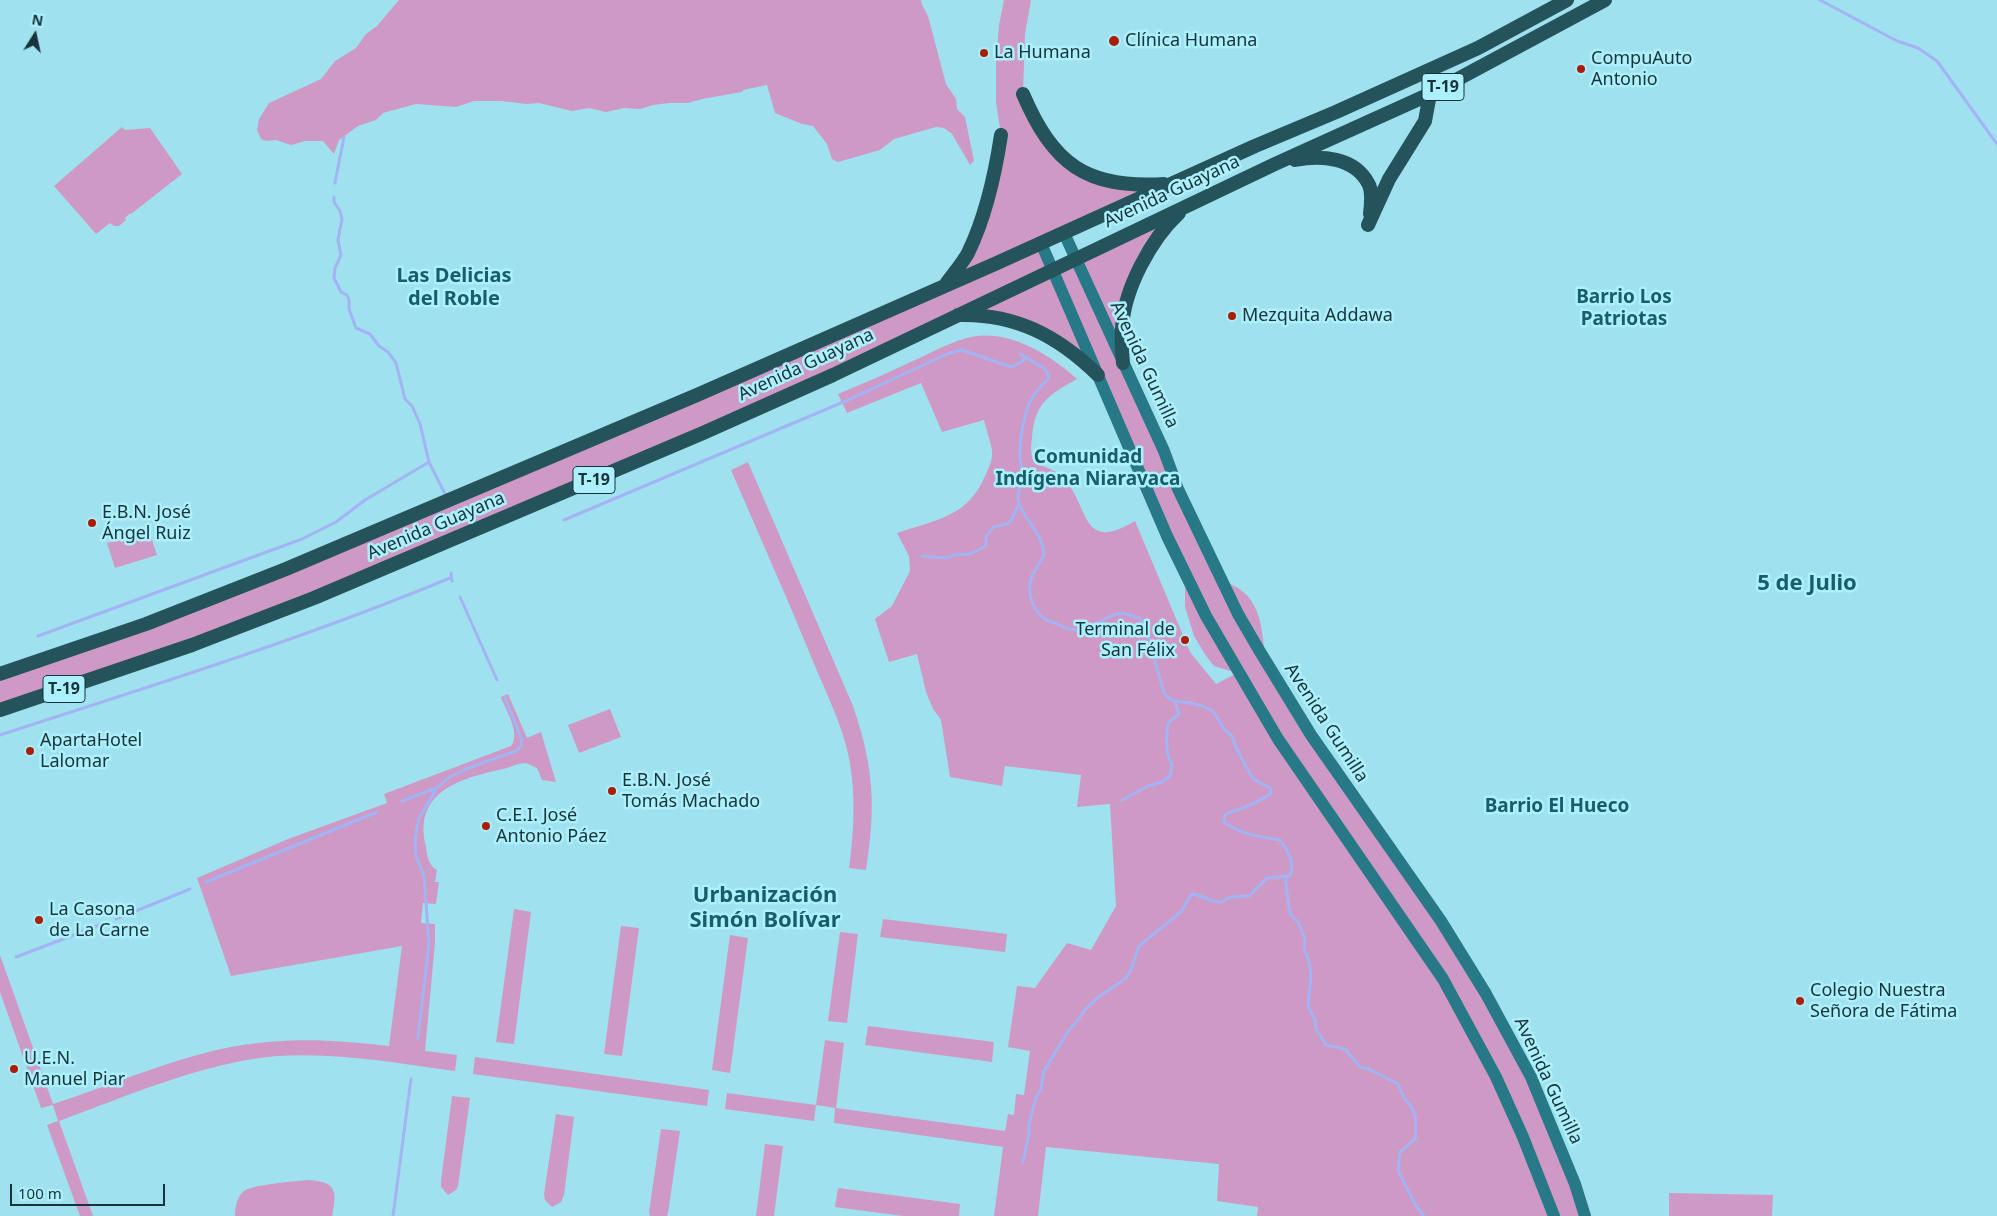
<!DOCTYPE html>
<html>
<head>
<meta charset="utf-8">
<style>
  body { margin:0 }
  #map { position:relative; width:1997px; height:1216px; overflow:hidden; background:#a0e1ef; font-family:"Noto Sans",sans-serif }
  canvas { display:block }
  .north { position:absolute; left:10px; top:10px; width:50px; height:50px; -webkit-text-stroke:4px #aceffd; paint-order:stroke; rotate:10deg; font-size:14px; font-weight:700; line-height:20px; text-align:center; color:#183339 }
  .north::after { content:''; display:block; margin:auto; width:18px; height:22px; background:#183339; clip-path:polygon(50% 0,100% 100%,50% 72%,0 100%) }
  .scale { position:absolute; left:10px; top:1184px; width:155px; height:22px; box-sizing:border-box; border:2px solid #183339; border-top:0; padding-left:6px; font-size:15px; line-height:18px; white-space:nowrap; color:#183339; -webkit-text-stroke:4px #aceffd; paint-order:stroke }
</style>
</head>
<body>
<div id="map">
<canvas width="1997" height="1216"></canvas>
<div class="north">N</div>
<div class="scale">100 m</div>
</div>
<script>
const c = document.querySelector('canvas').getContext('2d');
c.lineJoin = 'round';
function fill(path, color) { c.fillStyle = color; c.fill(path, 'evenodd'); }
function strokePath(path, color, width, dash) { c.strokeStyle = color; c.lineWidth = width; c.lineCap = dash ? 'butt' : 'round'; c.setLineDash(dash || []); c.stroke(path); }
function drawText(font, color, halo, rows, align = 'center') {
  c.font = font + ' "Noto Sans",sans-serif'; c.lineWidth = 5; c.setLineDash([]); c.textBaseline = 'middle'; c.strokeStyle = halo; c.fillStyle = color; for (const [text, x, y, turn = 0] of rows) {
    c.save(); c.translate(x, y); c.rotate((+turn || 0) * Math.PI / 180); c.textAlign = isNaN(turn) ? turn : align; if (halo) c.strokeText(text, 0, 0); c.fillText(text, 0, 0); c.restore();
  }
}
fill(new Path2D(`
  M 399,0 L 921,0 L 922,5 L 928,16 L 946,84 L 956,99 L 957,109 L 965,117 L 974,161 L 970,165 L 952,134 L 944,128 L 936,127 L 894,139 L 880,150 L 838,162 L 832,159 L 827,144 L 813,126 L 802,124 L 775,113 L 767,85 L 743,90 L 742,92 L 702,99 L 688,103 L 669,103 L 653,105 L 640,109 L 624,108 L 606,112 L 589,108 L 572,111 L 539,103 L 527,104 L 501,101 L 474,101 L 456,107 L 416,104 L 383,113 L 376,120 L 358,126 L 339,140 L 334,154 L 323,141 L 305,141 L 291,145 L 276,140 L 266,141 L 261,139 L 257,130 L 259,119 L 269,103 L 321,79 L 335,61 L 356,48 L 366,34 L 377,26 Z
  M 1004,0 L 1031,0 L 1025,34 L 1023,94 L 1045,137 L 1098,178 L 1175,183 L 1041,243 L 1052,269 L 1188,205 L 1146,256 L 1121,344 L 1221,580 C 1228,583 1236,586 1242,591 C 1262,606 1263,637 1265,660 L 1499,1016 L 1585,1216 L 1257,1216 L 1258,1207 L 1217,1201 L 1219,1164 L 1046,1147 L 1038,1216 L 994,1216 L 1003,1147 L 834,1123 L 835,1108 L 816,1105 L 814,1121 L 725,1109 L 727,1093 L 816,1105 L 825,1040 L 844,1043 L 836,1108 L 1005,1131 L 1008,1114 L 1014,1115 L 1016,1094 L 1024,1095 L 1030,1051 L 1008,1047 L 1017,986 L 1035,988 L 1067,943 L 1091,950 L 1116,906 L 1110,804 L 1077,807 L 1081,775 L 1005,766 L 1002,786 L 950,777 L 941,720 L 933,709 L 926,692 L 917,654 L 889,662 L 875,619 L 892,606 L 910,571 L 909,556 L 897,533 C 935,520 968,517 985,476 C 989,468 993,459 992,450 C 990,440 986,429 984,420 L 942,432 L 921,383 L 847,413 L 838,394 C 864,383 890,372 915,360 C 933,352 952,341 971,337 C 1010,329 1050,355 1077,379 C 1050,394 1034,403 1032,438 C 1031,446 1030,453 1034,461 C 1042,467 1054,469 1061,476 C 1091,503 1078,555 1135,521 L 1190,652 L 1216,684 L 1237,673 L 1214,666 L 1206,656 L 1194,636 L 1185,607 L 1185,574 L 1098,375 L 1053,339 L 969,315 L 314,598 L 0,710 L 0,674 L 146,624 L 944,287 L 968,254 L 1001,135 L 996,102 L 996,63 L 999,25 Z
  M 122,127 L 125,130 L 150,128 L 182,174 L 131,214 L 130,213 L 125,218 L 126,220 L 119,226 L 114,226 L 110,223 L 96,234 L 54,186 Z
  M 748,462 L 853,706 C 874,767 876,807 866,870 L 849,868 C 854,831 856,795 849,758 C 842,723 825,691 812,659 C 786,595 758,533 731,470 Z
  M 149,531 L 157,555 L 115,568 L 107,543 Z
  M 508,694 L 527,738 L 541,732 L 556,782 L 542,780 L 537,768 C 534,767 529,764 526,763 C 520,763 512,766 507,768 C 482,774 447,780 431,803 C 422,816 422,832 426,847 C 427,856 429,866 437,870 L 435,882 L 439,882 L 436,904 L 423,903 L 421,923 L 435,924 L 435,943 L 425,1051 L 457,1055 L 455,1071 C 396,1063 337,1052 277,1056 C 205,1062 127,1096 59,1121 L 93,1216 L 80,1216 L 47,1125 L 58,1121 L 53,1105 L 41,1108 L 0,992 L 0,955 L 53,1104 C 115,1084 177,1056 242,1045 C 295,1037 337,1040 389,1046 L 402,946 L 231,976 L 197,878 L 288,839 L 387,803 L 384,794 L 511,746 C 521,733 506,711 501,697 Z
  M 610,709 L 621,737 L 579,753 L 568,725 Z
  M 514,909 L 531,912 L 514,1044 L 496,1042 Z
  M 883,919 L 1007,934 L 1005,952 L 880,937 Z
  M 621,926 L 639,928 L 622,1056 L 604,1054 Z
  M 840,932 L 858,934 L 847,1023 L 828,1021 Z
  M 730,935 L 748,938 L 730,1073 L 712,1070 Z
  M 868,1026 L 994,1042 L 992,1062 L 865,1045 Z
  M 475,1057 L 709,1090 L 707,1106 L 473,1074 Z
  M 452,1096 L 470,1098 L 458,1186 L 456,1190 L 448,1195 L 441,1187 L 441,1181 Z
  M 556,1114 L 574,1117 L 564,1195 L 561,1202 L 552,1207 L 545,1200 L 544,1194 Z
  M 661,1129 L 680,1131 L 668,1213 L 667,1216 L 650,1216 L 649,1212 Z
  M 765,1144 L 783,1146 L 774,1216 L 756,1216 Z
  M 306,1180 C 335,1181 338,1189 332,1216 L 235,1216 C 235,1208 237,1196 244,1191 C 255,1184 292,1182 306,1180 Z
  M 838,1188 L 960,1204 L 959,1216 L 903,1216 L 835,1207 Z
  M 1669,1193 L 1773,1195 L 1772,1216 L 1669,1216 Z`), '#cf99c6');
strokePath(new Path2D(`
  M 1820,0 L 1897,41 L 1918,48 L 1937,61 L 1997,144
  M 335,183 L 344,137
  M 334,197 L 334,202 L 340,211 L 342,219 L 338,240 L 341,255 L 335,268 L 334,278 L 341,292 L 347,295 L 349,300 L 349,309 L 356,328 L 370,334 L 379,346 L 388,352 L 396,363 L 405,399 L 412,406 L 420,424 L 429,462 L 446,496
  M 1020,354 L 1045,369 L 1049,378 C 1043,384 1036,391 1032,398 C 1024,411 1020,439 1020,454 C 1019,461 1023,469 1022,476 C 1021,487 1015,495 1020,506 C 1027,521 1042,535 1044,553 C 1045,558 1031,572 1030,583 C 1028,596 1034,612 1045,619 C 1049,622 1055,622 1059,625 C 1067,629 1074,631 1084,630 L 1115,614 L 1124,613 L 1139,618 L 1146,625 L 1148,636 L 1154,646 L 1155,661 L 1164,693 L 1171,700 L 1200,705 L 1213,711 L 1224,729 L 1232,736 L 1237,750 L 1253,779 L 1270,788 L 1271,793 C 1263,800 1238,811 1227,813 L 1224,817 L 1224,822 C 1240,834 1260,837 1280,840 C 1288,851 1295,862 1290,876 L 1267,878 L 1249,896 L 1230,897 L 1222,902 L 1213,901 L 1195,894 L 1191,895 L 1182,911 L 1139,946 L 1131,970 L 1126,978 L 1096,999 L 1084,1011 L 1079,1019 L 1069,1030 L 1044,1071 L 1041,1089 L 1036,1097 L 1029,1125 L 1029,1134 L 1023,1162
  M 564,520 L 848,400 L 947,354 L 962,350 L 1011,367 L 1022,362 L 1026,357
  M 922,556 L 946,558 L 954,555 L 970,554 L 986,546 L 986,537 L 993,527 C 1016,524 1009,521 1019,504
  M 451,573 L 452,581
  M 460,597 L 497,680
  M 38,636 L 302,539 L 336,522 L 365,500 L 429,462
  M 0,735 C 151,686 303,639 450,578
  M 1122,800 L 1148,786 L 1162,782 L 1170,776 L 1172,765 C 1165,753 1166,736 1168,723 L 1179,714 L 1175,701
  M 402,801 L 436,788
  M 1286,878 C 1285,880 1289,911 1291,915 L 1298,922 L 1305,939 L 1304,949 L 1309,961 L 1311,976 L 1308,1006 L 1315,1020 L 1316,1029 L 1326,1045 L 1345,1049 L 1360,1067 L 1369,1069 L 1398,1084 L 1404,1098 L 1411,1106 L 1415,1115 L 1416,1129 L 1415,1139 L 1400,1152 L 1398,1171 L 1416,1206 L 1424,1216
  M 206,882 L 377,812
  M 116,919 L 190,889
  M 16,957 L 100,925
  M 418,1038 L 429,944 L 424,875 L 416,856 L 415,839 L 419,818 L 437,788 L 448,778 L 466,769 L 516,751 L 521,746 L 522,740 L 505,698
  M 393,1216 L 411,1079`), '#a2b4f4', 3);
strokePath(new Path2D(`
  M 1064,233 L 1164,451 L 1178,489 L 1238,614 L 1259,650 L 1311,735 L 1441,921 L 1486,994 L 1531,1077 L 1575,1184 L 1585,1216
  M 1041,243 L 1167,536 L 1206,616 L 1278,739 L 1443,979 L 1496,1077 L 1523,1137 L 1554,1216`), '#277988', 12);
strokePath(new Path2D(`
  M 1023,94 C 1053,164 1086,189 1164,184
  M 1295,160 C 1321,155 1354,157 1368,183 C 1373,191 1371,204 1370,214
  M 1368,225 L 1389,179 L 1425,121 L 1430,94
  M 946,284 C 953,274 962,264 968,253 C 986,216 995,175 1001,135
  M 958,315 C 1015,313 1058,336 1098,375
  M 1123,363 C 1122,352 1121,340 1122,328 C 1124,289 1151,239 1179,213
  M 0,674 L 146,624 L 286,569 L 697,395 L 997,263 L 1255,146 L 1336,112 L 1478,48 L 1567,0
  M 0,710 L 192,645 L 314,598 L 703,433 L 833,375 L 1275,164 L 1430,94 L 1605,0`), '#24535c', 14);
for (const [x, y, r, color] of [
  [1114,41,6,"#ab1d00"],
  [984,53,5,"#ab1d00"],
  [1581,69,5,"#ab1d00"],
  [1232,316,5,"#ab1d00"],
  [92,523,5,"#ab1d00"],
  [1185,640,5,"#ab1d00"],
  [30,751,5,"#ab1d00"],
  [612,791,5,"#ab1d00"],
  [486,826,5,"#ab1d00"],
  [39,920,5,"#ab1d00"],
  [1800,1001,5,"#ab1d00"],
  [14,1069,5,"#ab1d00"]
]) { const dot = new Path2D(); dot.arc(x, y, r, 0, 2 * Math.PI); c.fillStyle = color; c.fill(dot); strokePath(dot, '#aceffd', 2); }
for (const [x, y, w] of [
  [1443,87,42],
  [594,480,42],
  [64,689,42]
]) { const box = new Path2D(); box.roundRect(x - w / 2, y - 13.5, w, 27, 4); c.fillStyle = '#aceffd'; c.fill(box); strokePath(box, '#183339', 1); }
drawText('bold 16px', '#183339', null, [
  ["T-19",1443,87],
  ["T-19",594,480],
  ["T-19",64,689]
]);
drawText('18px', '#183339', '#aceffd', [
  ["Clínica Humana",1125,41],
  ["La Humana",994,53],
  ["CompuAuto",1591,59],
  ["Antonio",1591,80],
  ["Mezquita Addawa",1242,316],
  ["E.B.N. José",102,513],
  ["Ángel Ruiz",102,534],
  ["Terminal de",1175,630,"right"],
  ["San Félix",1175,651,"right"],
  ["ApartaHotel",40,741],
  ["Lalomar",40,762],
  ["E.B.N. José",622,781],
  ["Tomás Machado",622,802],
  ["C.E.I. José",496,816],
  ["Antonio Páez",496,837],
  ["La Casona",49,910],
  ["de La Carne",49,931],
  ["Colegio Nuestra",1810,991],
  ["Señora de Fátima",1810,1012],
  ["U.E.N.",24,1059],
  ["Manuel Piar",24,1080]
], 'left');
drawText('18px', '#183339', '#aceffd', [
  ["Avenida Guayana",1172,192,-25],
  ["Avenida Guayana",806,365,-25],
  ["Avenida Gumilla",1144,365,65],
  ["Avenida Guayana",436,526,-23],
  ["Avenida Gumilla",1326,723,57],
  ["Avenida Gumilla",1548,1081,65]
]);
drawText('bold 19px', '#185d6a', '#aceffd', [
  ["Barrio Los",1624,298],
  ["Patriotas",1624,320],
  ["Comunidad",1088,458],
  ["Indígena Niaravaca",1088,480],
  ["Barrio El Hueco",1557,807]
]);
drawText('bold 20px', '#185d6a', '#aceffd', [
  ["Las Delicias",454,276],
  ["del Roble",454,299]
]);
drawText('bold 22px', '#185d6a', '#aceffd', [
  ["5 de Julio",1807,584],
  ["Urbanización",765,896],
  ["Simón Bolívar",765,921]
]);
</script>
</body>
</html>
